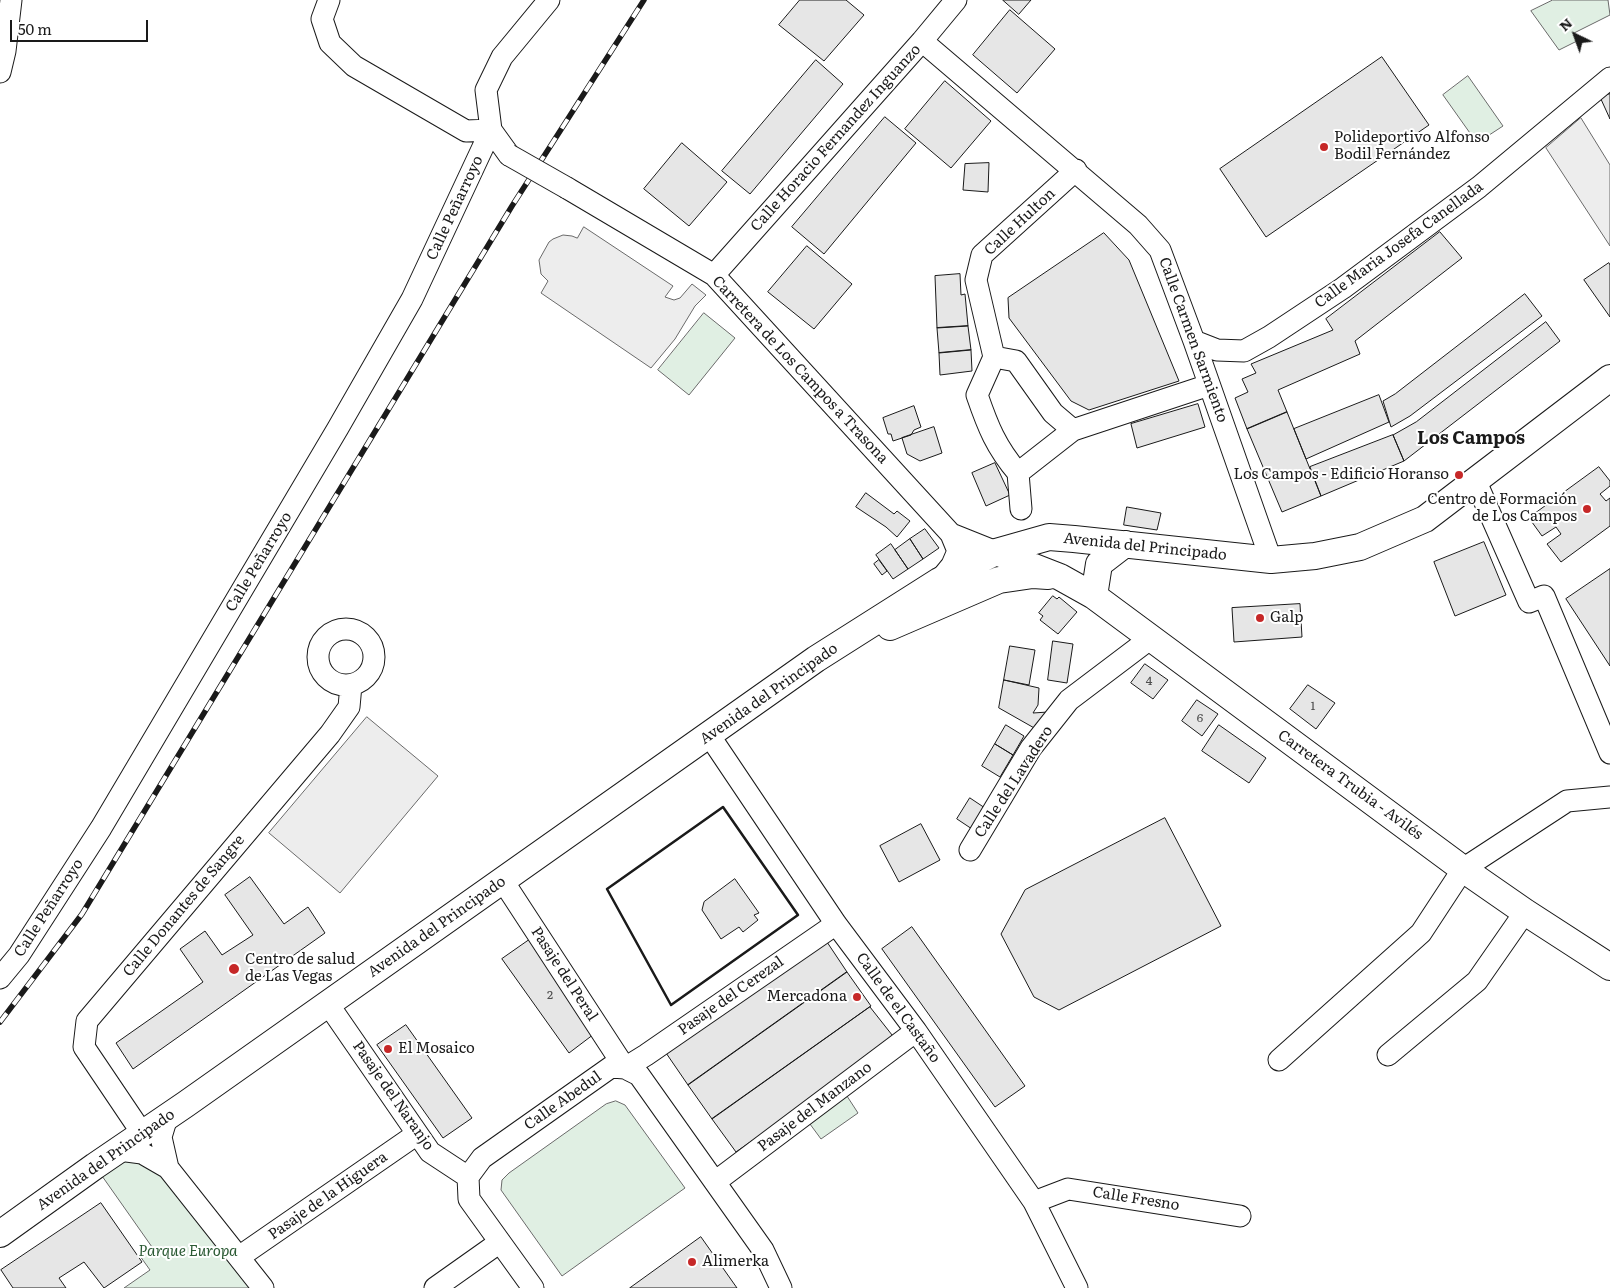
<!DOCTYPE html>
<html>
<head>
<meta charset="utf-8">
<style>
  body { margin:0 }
  #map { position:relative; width:1610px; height:1288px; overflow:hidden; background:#fff; font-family:Literata,serif }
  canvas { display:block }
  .north { position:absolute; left:1550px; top:10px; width:50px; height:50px; -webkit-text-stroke:4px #fff; paint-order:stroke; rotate:318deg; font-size:14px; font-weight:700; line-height:20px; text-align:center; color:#1a1a1a }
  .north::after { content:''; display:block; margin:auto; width:18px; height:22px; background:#1a1a1a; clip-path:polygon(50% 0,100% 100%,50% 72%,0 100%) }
  .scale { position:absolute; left:10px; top:20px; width:138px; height:22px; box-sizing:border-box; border:2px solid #1a1a1a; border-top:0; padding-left:6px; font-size:15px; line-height:18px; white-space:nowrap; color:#1a1a1a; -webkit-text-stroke:4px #fff; paint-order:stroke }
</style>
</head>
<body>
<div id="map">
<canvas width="1610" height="1288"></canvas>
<div class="north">N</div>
<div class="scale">50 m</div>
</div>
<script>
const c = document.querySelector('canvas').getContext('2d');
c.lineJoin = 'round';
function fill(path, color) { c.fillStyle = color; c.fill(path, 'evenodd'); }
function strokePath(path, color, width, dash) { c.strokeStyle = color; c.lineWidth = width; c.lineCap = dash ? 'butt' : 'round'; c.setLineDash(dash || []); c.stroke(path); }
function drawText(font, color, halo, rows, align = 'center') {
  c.font = font + ' Literata,serif'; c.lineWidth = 4; c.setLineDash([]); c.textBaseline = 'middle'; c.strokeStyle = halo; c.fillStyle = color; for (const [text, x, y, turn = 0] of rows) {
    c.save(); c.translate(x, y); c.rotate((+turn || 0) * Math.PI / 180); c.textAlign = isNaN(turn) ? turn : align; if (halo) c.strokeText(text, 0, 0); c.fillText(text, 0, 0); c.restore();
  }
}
const green = new Path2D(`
  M 1553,0 L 1608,0 L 1610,15 L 1574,33 L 1577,41 L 1559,50 L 1531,11 Z
  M 1468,76 L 1503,126 L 1477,143 L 1443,95 Z
  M 704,313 L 735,338 L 689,395 L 658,370 Z
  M 845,1093 L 858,1113 L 821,1139 L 807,1120 Z
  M 616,1101 L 625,1105 L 685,1188 L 562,1276 L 501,1190 L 502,1180 L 509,1173 L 606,1104 Z
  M 142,1153 L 263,1288 L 124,1288 L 150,1270 L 140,1256 L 152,1247 L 95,1166 Z`);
fill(green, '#e0efe3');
strokePath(green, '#6a6a6a', 1);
const parking = new Path2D(`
  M 1581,118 L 1610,165 L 1610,246 L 1546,148 Z
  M 584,227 L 673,286 L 665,297 L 674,300 L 680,298 L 692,284 L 706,295 L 695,306 L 675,339 L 651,368 L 541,293 L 548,281 L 541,274 L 539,260 L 549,242 L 553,239 L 563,235 L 572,236 L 577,238 Z
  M 367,717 L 438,776 L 340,893 L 269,833 Z`);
fill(parking, '#ededed');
strokePath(parking, '#6a6a6a', 1);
const building = new Path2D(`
  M 800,0 L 846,0 L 864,15 L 824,61 L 779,25 Z
  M 1003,0 L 1031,0 L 1019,14 Z
  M 1010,10 L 1055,49 L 1017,93 L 973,55 Z
  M 1382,57 L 1429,125 L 1266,237 L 1220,169 Z
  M 816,60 L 843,84 L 750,194 L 722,171 Z
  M 945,81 L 991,121 L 951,168 L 905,129 Z
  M 1610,94 L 1610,119 L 1600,97 Z
  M 885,117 L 916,143 L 824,254 L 792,227 Z
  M 682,143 L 727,182 L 689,226 L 644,189 Z
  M 989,163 L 988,192 L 963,190 L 965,164 Z
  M 1440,232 L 1462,258 L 1355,341 L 1360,354 L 1278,390 L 1287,412 L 1247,429 L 1235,398 L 1248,392 L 1242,379 L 1256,373 L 1251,364 L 1333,330 L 1326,319 Z
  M 1104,233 L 1129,260 L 1179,381 L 1089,410 L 1071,401 L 1009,318 L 1008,298 Z
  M 807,246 L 852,284 L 814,329 L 768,292 Z
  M 1609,263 L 1610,265 L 1610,317 L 1584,280 Z
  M 960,274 L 961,295 L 965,294 L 968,326 L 937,328 L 935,276 Z
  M 1525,294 L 1542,316 L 1410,416 L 1391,427 L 1383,401 L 1395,394 Z
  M 1546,322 L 1560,341 L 1404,461 L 1393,435 L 1416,422 Z
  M 968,326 L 971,350 L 939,353 L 937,328 Z
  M 971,350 L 972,371 L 940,375 L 939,353 Z
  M 1379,395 L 1389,422 L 1306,459 L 1294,429 Z
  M 1198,404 L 1205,427 L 1137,448 L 1131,424 Z
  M 914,406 L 921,427 L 914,430 L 911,435 L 893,441 L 891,434 L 888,434 L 883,418 Z
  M 1287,412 L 1321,496 L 1282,512 L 1247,429 Z
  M 934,427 L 942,453 L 920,461 L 907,454 L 902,438 Z
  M 1393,435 L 1404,461 L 1321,496 L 1310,467 Z
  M 995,463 L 1010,495 L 986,506 L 972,473 Z
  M 1599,467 L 1610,481 L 1610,486 L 1600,494 L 1606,501 L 1610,498 L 1610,526 L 1561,562 L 1547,544 L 1561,534 L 1556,527 L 1542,536 L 1529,518 Z
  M 866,493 L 894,514 L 897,511 L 910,521 L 897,537 L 886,527 L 856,507 Z
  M 1127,507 L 1161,513 L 1157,530 L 1124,525 Z
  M 925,529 L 939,548 L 923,559 L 910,539 Z
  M 910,539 L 923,559 L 908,569 L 895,550 Z
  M 1484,542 L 1506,595 L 1455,616 L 1434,562 Z
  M 891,544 L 908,569 L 893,579 L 876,555 Z
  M 879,560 L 887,571 L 882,575 L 874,564 Z
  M 1610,569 L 1610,666 L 1566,599 Z
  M 1053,596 L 1057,599 L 1059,597 L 1077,612 L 1058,634 L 1040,620 L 1043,616 L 1039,613 Z
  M 1300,604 L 1302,637 L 1234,642 L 1232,608 Z
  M 1053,641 L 1073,644 L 1067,683 L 1048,680 Z
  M 1010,646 L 1035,650 L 1029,685 L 1004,680 Z
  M 1145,664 L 1168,680 L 1153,699 L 1131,683 Z
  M 1004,680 L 1039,688 L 1038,705 L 1033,713 L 1048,712 L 1036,729 L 999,708 Z
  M 1308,685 L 1335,703 L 1316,729 L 1290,709 Z
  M 1197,700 L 1218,714 L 1202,736 L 1182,721 Z
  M 1006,725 L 1024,736 L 1013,755 L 995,744 Z
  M 1219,725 L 1266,758 L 1249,783 L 1202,751 Z
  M 995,744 L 1013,755 L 1000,777 L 982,766 Z
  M 970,798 L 988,810 L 975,831 L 957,819 Z
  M 1165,818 L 1221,926 L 1059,1010 L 1034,997 L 1001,934 L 1025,890 Z
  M 921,824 L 940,860 L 899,882 L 880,846 Z
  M 250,877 L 284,924 L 308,907 L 325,933 L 133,1069 L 116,1043 L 203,982 L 180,949 L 205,931 L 222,955 L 253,935 L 225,895 Z
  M 735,879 L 759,913 L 754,915 L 758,920 L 743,932 L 739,927 L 721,939 L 702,910 L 704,902 Z
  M 912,927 L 1025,1086 L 995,1107 L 882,949 Z
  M 532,938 L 598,1031 L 569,1053 L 502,959 Z
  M 825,939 L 847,972 L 688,1085 L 664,1050 Z
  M 847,972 L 871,1006 L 712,1119 L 688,1085 Z
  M 870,1007 L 896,1040 L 736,1152 L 712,1119 Z
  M 406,1025 L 472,1118 L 443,1138 L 377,1045 Z
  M 101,1203 L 142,1262 L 104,1288 L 84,1262 L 59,1278 L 66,1288 L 13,1288 L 1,1270 Z
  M 701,1237 L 737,1288 L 630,1288 Z`);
fill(building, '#e6e6e6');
strokePath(building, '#1a1a1a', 1);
const minor = new Path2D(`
  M 922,41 L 1138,225 L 1160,250 L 1194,341 L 1271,560
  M 0,72 L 5,51 L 11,0
  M 509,155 L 491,130 L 486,90 L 502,57 L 549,0
  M 567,188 L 714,275 L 951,534 L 958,551 L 952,565 L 939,581
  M 714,275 L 922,41 L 956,0
  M 1194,341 L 1217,350 L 1244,351 L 1269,337 L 1343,288 L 1479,187 L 1610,78
  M 994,357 L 1016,361 L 1053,413 L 1073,430 L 1209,385
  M 1073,430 L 1018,473 C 996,447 988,427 977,395 L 994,357 L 976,280 L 982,255 L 1076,170
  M 1018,473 L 1021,509
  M 1476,482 L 1529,602 L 1544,596 L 1610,753
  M 951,534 L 996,552
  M318 657a28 28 0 1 1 56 0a28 28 0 1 1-56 0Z
  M 709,735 L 836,924 L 916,1031 L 1034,1202 L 1077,1288
  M 970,850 L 1031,748 L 1069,700 L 1151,638
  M 503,881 L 625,1068 L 646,1055 L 836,924
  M 0,978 L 19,955 L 101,828 L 338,428 L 412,299 L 491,130 L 466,131 L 354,66 L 330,43 L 322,19 L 329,0
  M 328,1004 L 430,1152 L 468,1177
  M 1388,1055 L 1477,981 L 1525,912
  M 1279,1060 L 1421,933 L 1463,869 L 1567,801 L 1610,797
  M 167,1117 L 161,1137 L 168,1168
  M 142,1133 L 84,1047 L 87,1021 L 330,734 L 349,707 L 351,685
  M 119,1150 L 142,1153 L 168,1168 L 263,1288
  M 715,1182 L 916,1031
  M 1034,1202 L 1068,1189 L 1240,1216
  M 239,1257 L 417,1134
  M 435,1288 L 500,1242
  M 533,1288 L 469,1199 L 468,1177 L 482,1158 L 611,1067 L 625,1068 L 639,1075 L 763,1250 L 781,1288`);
const major = new Path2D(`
  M 996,552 L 1060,577 L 1094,596 L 1463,869 L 1525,912 L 1610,967
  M 1094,596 L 1099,564 L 1125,544
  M 890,627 L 999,580 L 1033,575 L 1048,576
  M 0,1234 L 95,1166 L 186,1104 L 816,659 L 939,581 L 996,552 L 1049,537 L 1074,539 L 1271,560 L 1315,556 L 1360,547 L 1425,519 L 1610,378`);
strokePath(minor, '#1a1a1a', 23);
strokePath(major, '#1a1a1a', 28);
strokePath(minor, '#fff', 21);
strokePath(major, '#fff', 26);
const rail = new Path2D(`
  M 0,1022 L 82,914 L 512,206 L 644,0`);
strokePath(rail, '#1a1a1a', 5.5);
strokePath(rail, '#fff', 4, [11]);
const minorBridge = new Path2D(`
  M 509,155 L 567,188`);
strokePath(minorBridge, '#1a1a1a', 23, []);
strokePath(minorBridge, '#fff', 21);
strokePath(new Path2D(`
  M 723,807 L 798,915 L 671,1005 L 607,889 Z`), '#1a1a1a', 2.5);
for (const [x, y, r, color] of [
  [1324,147,5,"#c62828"],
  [1459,475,5,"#c62828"],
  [1587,509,5,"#c62828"],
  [1260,618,5,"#c62828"],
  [234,969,6,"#c62828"],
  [857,997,5,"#c62828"],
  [388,1049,5,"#c62828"],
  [692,1262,5,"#c62828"]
]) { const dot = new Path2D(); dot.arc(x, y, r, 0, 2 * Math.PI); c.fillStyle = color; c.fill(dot); strokePath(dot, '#fff', 2); }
drawText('12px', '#4d4d4d', null, [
  ["4",1149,681],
  ["1",1313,706],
  ["6",1200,718],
  ["2",550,995]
]);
drawText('15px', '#1a1a1a', '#fff', [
  ["Calle Horacio Fernandez Inguanzo",836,138,-48],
  ["Calle Peñarroyo",455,208,-65],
  ["Calle Hulton",1020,222,-43],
  ["Calle Maria Josefa Canellada",1399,245,-36],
  ["Calle Carmen Sarmiento",1193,340,70],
  ["Carretera de Los Campos a Trasona",800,370,47],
  ["Avenida del Principado",1145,547,6],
  ["Calle Peñarroyo",259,562,-59],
  ["Avenida del Principado",769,694,-35],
  ["Calle del Lavadero",1014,782,-57],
  ["Carretera Trubia - Avilés",1350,785,36],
  ["Calle Donantes de Sangre",184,906,-50],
  ["Calle Peñarroyo",49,908,-57],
  ["Avenida del Principado",437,927,-35],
  ["Pasaje del Peral",564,974,57],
  ["Pasaje del Cerezal",731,996,-35],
  ["Calle de el Castaño",898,1008,54],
  ["Pasaje del Naranjo",393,1096,55],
  ["Calle Abedul",563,1101,-35],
  ["Pasaje del Manzano",815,1107,-37],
  ["Avenida del Principado",106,1160,-35],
  ["Pasaje de la Higuera",328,1196,-35],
  ["Calle Fresno",1136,1199,9]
]);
drawText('15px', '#1a1a1a', '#fff', [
  ["Polideportivo Alfonso",1334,138],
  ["Bodil Fernández",1334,155],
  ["Los Campos - Edificio Horanso",1449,475,"right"],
  ["Centro de Formación",1577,500,"right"],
  ["de Los Campos",1577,517,"right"],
  ["Galp",1270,618],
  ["Centro de salud",245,960],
  ["de Las Vegas",245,977],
  ["Mercadona",847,997,"right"],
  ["El Mosaico",398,1049],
  ["Alimerka",702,1262]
], 'left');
drawText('italic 15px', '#2b5a34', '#fff', [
  ["Parque Europa",188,1252]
]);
drawText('bold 18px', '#1a1a1a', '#fff', [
  ["Los Campos",1471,439]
]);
</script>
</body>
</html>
